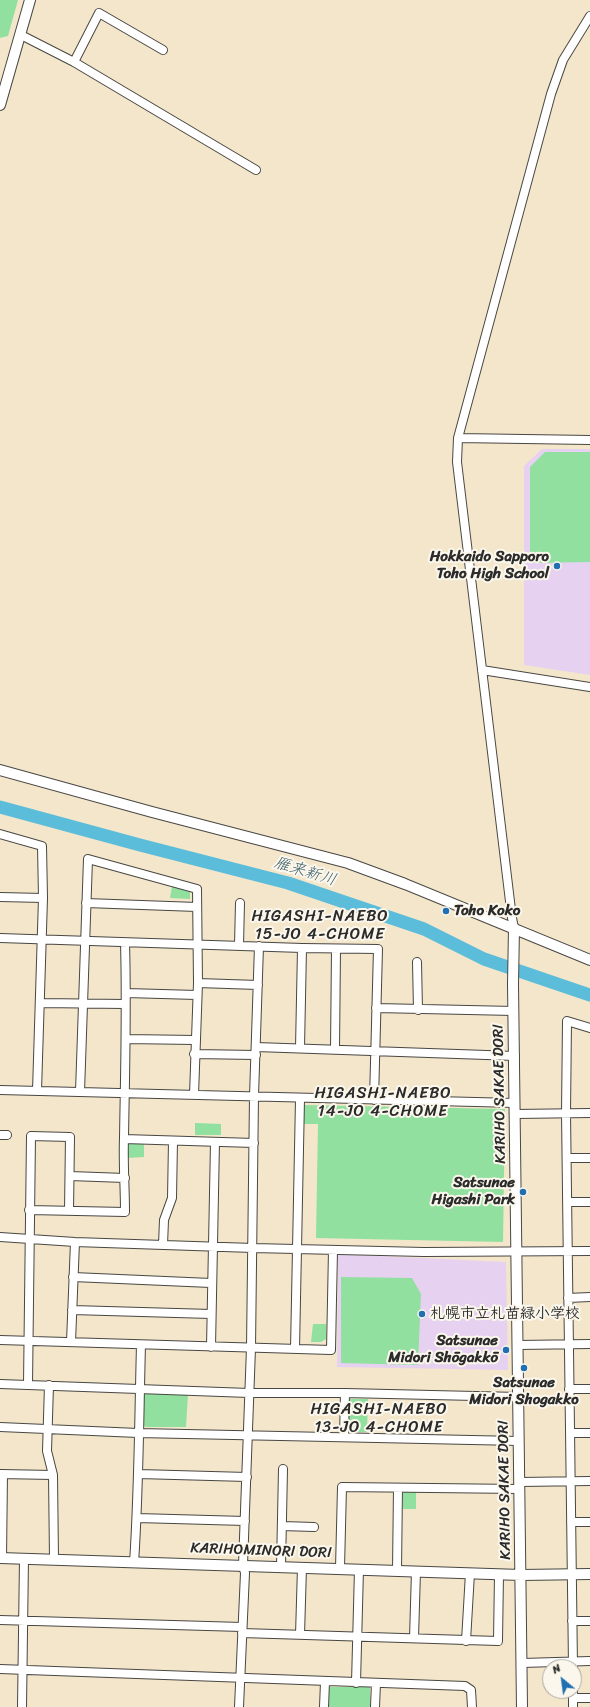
<!DOCTYPE html>
<html>
<head>
<meta charset="utf-8">
<style>
  body { margin:0 }
  #map { position:relative; width:590px; height:1707px; overflow:hidden; background:#f3e6cb; font-family:Sriracha,sans-serif }
  canvas { display:block }
  .north { position:absolute; left:542px; top:1659px; width:40px; height:40px; box-sizing:border-box; background:#fbf7ec; border:1px solid #a8a59f; border-radius:50%; rotate:331deg; font-size:11px; font-weight:700; line-height:16px; text-align:center; color:#2b2b2b }
  .north::after { content:''; display:block; margin:auto; width:14px; height:18px; background:#1f6fb2; clip-path:polygon(50% 0,100% 100%,50% 72%,0 100%) }
</style>
</head>
<body>
<div id="map">
<canvas width="590" height="1707"></canvas>
<div class="north">N</div>
</div>
<script>
const c = document.querySelector('canvas').getContext('2d');
c.lineJoin = 'round';
function fill(path, color) { c.fillStyle = color; c.fill(path, 'evenodd'); }
function strokePath(path, color, width, dash) { c.strokeStyle = color; c.lineWidth = width; c.lineCap = dash ? 'butt' : 'round'; c.setLineDash(dash || []); c.stroke(path); }
function drawText(font, color, halo, rows, align = 'center') {
  c.font = font + ' Sriracha,"Klee One",sans-serif'; c.lineWidth = 4; c.setLineDash([]); c.textBaseline = 'middle'; c.strokeStyle = halo; c.fillStyle = color; for (const [text, x, y, turn = 0] of rows) {
    c.save(); c.translate(x, y); c.rotate((+turn || 0) * Math.PI / 180); c.textAlign = isNaN(turn) ? turn : align; if (halo) c.strokeText(text, 0, 0); c.fillText(text, 0, 0); c.restore();
  }
}
fill(new Path2D(`
  M 542,449 L 590,449 L 590,675 L 524,665 L 524,466 Z
  M 338,1254 L 506,1262 L 508,1370 L 337,1367 Z`), '#e6d2f0');
fill(new Path2D(`
  M 0,0 L 18,0 L 8,36 L 0,38 Z
  M 545,452 L 590,452 L 590,562 L 530,563 L 530,467 Z
  M 172,886 L 190,892 L 190,899 L 170,898 Z
  M 303,1105 L 505,1109 L 503,1242 L 316,1238 L 318,1124 L 303,1124 Z
  M 195,1123 L 221,1124 L 221,1135 L 195,1135 Z
  M 127,1143 L 144,1143 L 144,1157 L 127,1158 Z
  M 341,1277 L 412,1278 L 421,1294 L 418,1365 L 341,1363 Z
  M 313,1324 L 326,1324 L 326,1339 L 321,1342 L 311,1342 Z
  M 146,1392 L 188,1394 L 186,1427 L 146,1427 L 142,1424 L 143,1395 Z
  M 350,1399 L 368,1399 L 367,1432 L 349,1432 L 347,1429 L 348,1401 Z
  M 403,1491 L 416,1492 L 416,1509 L 403,1509 Z
  M 329,1687 L 370,1687 L 370,1707 L 329,1707 Z`), '#91e09f');
strokePath(new Path2D(`
  M 0,807 L 140,845 L 288,883 L 424,929 L 484,959 L 590,995`), '#5cbdda', 13);
const minor = new Path2D(`
  M 21,35 L 74,62 L 256,170
  M 74,62 L 99,13 L 163,50
  M 458,438 L 590,440
  M 482,670 L 590,687
  M 0,834 L 42,846 L 43,898 L 37,1091
  M 0,897 L 43,898
  M 86,903 L 197,907
  M 514,928 L 512,918 L 457,462 L 458,438 L 551,94 L 563,60 L 590,16
  M 0,938 L 302,948 L 378,949 L 374,1100
  M 239,945 L 240,903
  M 417,962 L 418,1010
  M 198,983 L 258,985
  M 126,993 L 197,995
  M 40,1003 L 125,1004
  M 376,1008 L 514,1011
  M 126,1039 L 195,1040
  M 256,1047 L 515,1056
  M 300,1048 L 302,948
  M 335,1049 L 336,949
  M 194,1054 L 256,1055
  M 0,1090 L 515,1103
  M 80,1092 L 88,859 L 197,889 L 198,983 L 194,1095
  M 515,1114 L 590,1113
  M 0,1135 L 7,1135
  M 124,1139 L 254,1143
  M 567,1158 L 590,1158
  M 70,1176 L 125,1178
  M 567,1202 L 590,1202
  M 29,1210 L 125,1212 C 125,1187 123,1163 124,1138 C 125,1073 127,1008 125,943
  M 0,1237 L 75,1242 L 253,1248 L 424,1252 L 590,1251
  M 163,1245 L 164,1220 L 172,1198 L 173,1141
  M 73,1277 L 211,1283
  M 568,1298 L 590,1297
  M 72,1310 L 211,1314
  M 0,1340 L 331,1350 L 333,1250
  M 71,1342 L 75,1242
  M 518,1345 L 590,1344
  M 211,1347 L 215,1142
  M 295,1349 L 300,1099
  M 0,1384 L 249,1393 L 345,1393 L 519,1397
  M 28,1385 L 31,1136 L 70,1137 L 69,1211
  M 49,1385 L 47,1451 L 53,1475 L 54,1559
  M 569,1389 L 590,1389
  M 0,1427 L 138,1433 L 519,1441
  M 570,1433 L 590,1433
  M 344,1437 L 345,1393
  M 0,1474 L 53,1475
  M 139,1474 L 247,1477
  M 520,1482 L 590,1481
  M 137,1518 L 245,1521
  M 571,1522 L 590,1522
  M 282,1526 L 314,1527
  M 2,1558 L 3,1474
  M 134,1563 C 139,1490 139,1418 141,1345
  M 281,1567 L 283,1469
  M 340,1568 L 342,1487 L 520,1489
  M 397,1570 L 398,1488
  M 0,1620 L 242,1627
  M 572,1621 L 590,1621
  M 242,1633 L 498,1641 L 499,1574
  M 300,1635 L 302,1567
  M 414,1638 L 416,1571
  M 466,1641 L 470,1573
  M 522,1663 L 590,1661
  M 573,1667 L 566,1113 L 567,1021 L 590,1028
  M 0,1669 L 465,1686 L 471,1690 L 472,1707
  M 356,1683 L 359,1569
  M 573,1691 L 573,1707
  M 573,1698 L 590,1698
  M 22,1707 L 24,1558
  M 239,1707 L 245,1573 L 243,1565 L 251,1348 L 254,1096 L 259,946
  M 324,1707 L 325,1682
  M 375,1707 L 376,1683`);
const tertiary = new Path2D(`
  M 0,105 L 30,0
  M 0,770 L 152,812 L 348,863 L 405,884 L 590,960
  M 514,928 L 513,984 L 522,1707
  M 0,1558 L 521,1575 L 590,1574`);
strokePath(minor, '#494743', 10);
strokePath(tertiary, '#494743', 12);
strokePath(minor, '#fff', 8);
strokePath(tertiary, '#fff', 10);
for (const [x, y, r, color] of [
  [557,566,4,"#1f6fb2"],
  [446,911,4,"#1f6fb2"],
  [523,1192,4,"#1f6fb2"],
  [422,1314,4,"#1f6fb2"],
  [506,1350,4,"#1f6fb2"],
  [524,1368,4,"#1f6fb2"]
]) { const dot = new Path2D(); dot.arc(x, y, r, 0, 2 * Math.PI); c.fillStyle = color; c.fill(dot); strokePath(dot, '#fbf7ec', 1.5); }
drawText('bold 15px', '#2b2b2b', '#fbf7ec', [
  ["Hokkaido Sapporo",549,557],
  ["Toho High School",549,574],
  ["Toho Koko",454,911,"left"],
  ["Satsunae",515,1183],
  ["Higashi Park",515,1200],
  ["札幌市立札苗緑小学校",430,1314,"left"],
  ["Satsunae",498,1341],
  ["Midori Shōgakkō",498,1358],
  ["Satsunae",524,1383,"center"],
  ["Midori Shogakko",524,1400,"center"]
], 'right');
drawText('15px', '#2b2b2b', '#fbf7ec', [
  ["KARIHO SAKAE DORI",500,1094,-91],
  ["KARIHO SAKAE DORI",505,1490,-91],
  ["KARIHOMINORI DORI",261,1551,2]
]);
drawText('italic 16px', '#3c5e68', '#fbf7ec', [
  ["雁来新川",305,872,17]
]);
c.letterSpacing = '1px';
drawText('16px', '#2b2b2b', '#fbf7ec', [
  ["HIGASHI-NAEBO",320,917],
  ["15-JO 4-CHOME",320,935],
  ["HIGASHI-NAEBO",383,1094],
  ["14-JO 4-CHOME",383,1112],
  ["HIGASHI-NAEBO",379,1410],
  ["13-JO 4-CHOME",379,1428]
]);
c.letterSpacing = '0px';
</script>
</body>
</html>
